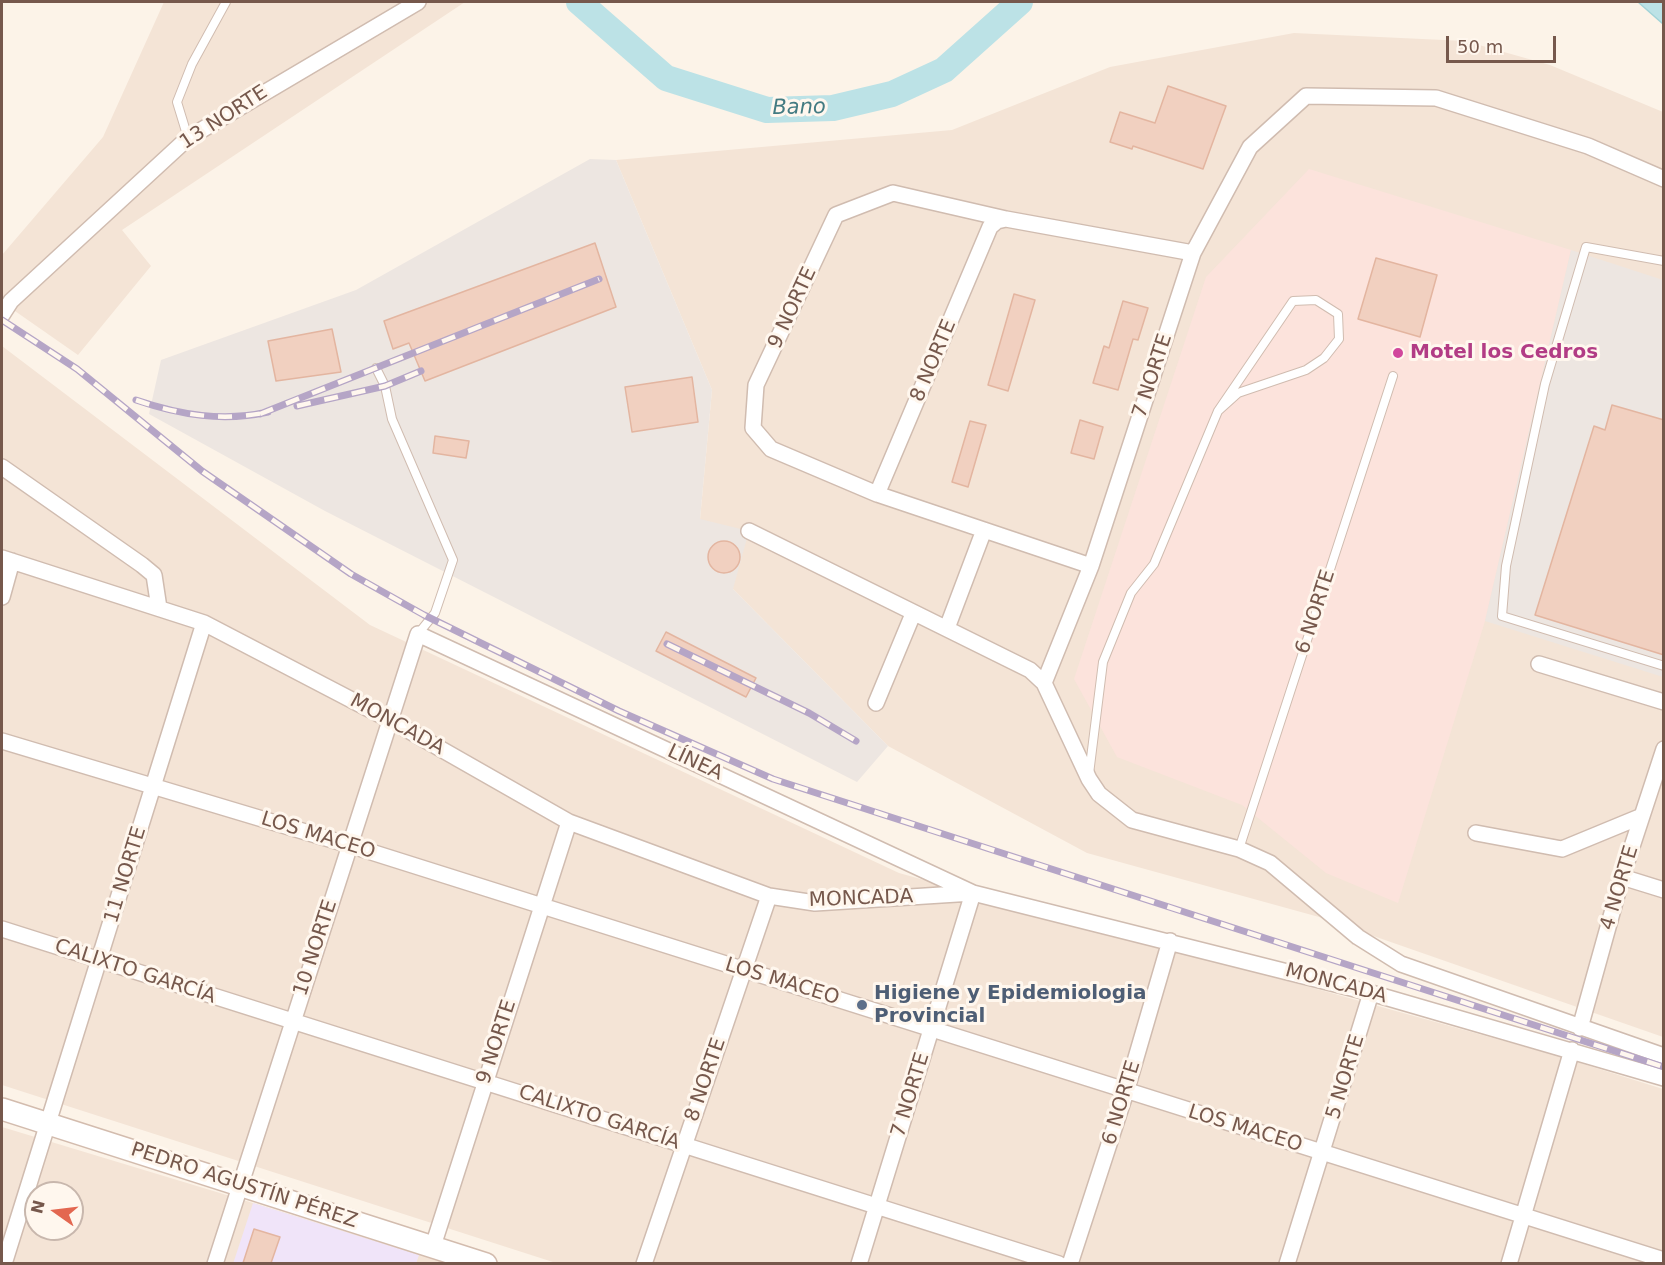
<!DOCTYPE html>
<html>
<head>
<meta charset="utf-8">
<style>
  body { margin:0 }
  #map { position:relative; width:1665px; height:1265px; overflow:hidden; background:#fcf3e8; font-family:"DejaVu Sans",sans-serif }
  canvas { display:block }
  .frame { position:absolute; inset:0; border:3px solid #76584c; pointer-events:none }
  .north { position:absolute; left:24px; top:1181px; width:60px; height:60px; box-sizing:border-box; background:#fff7ee; border:2px solid #c8b7ad; border-radius:50%; rotate:284deg; font-size:16px; font-weight:700; line-height:24px; text-align:center; color:#76584c }
  .north::after { content:''; display:block; margin:auto; width:21px; height:27px; background:#e36750; clip-path:polygon(50% 0,100% 100%,50% 72%,0 100%) }
  .scale { position:absolute; left:1446px; top:36px; width:110px; height:27px; box-sizing:border-box; border:3px solid #76584c; border-top:0; padding-left:8px; font-size:18px; line-height:21px; white-space:nowrap; color:#76584c; -webkit-text-stroke:4px #fff7ee; paint-order:stroke }
</style>
</head>
<body>
<div id="map">
<canvas width="1665" height="1265"></canvas>
<div class="frame"></div>
<div class="north">N</div>
<div class="scale">50 m</div>
</div>
<script>
const c = document.querySelector('canvas').getContext('2d');
c.lineJoin = 'round';
function fill(path, color) { c.fillStyle = color; c.fill(path, 'evenodd'); }
function strokePath(path, color, width, dash) { c.strokeStyle = color; c.lineWidth = width; c.lineCap = dash ? 'butt' : 'round'; c.setLineDash(dash || []); c.stroke(path); }
function drawText(font, color, halo, rows, align = 'center') {
  c.font = font + ' "DejaVu Sans",sans-serif'; c.lineWidth = 6; c.setLineDash([]); c.textBaseline = 'middle'; c.strokeStyle = halo; c.fillStyle = color; for (const [text, x, y, turn = 0] of rows) {
    c.save(); c.translate(x, y); c.rotate((+turn || 0) * Math.PI / 180); c.textAlign = isNaN(turn) ? turn : align; if (halo) c.strokeText(text, 0, 0); c.fillText(text, 0, 0); c.restore();
  }
}
fill(new Path2D(`
  M 164,2 L 465,2 L 122,230 L 151,266 L 78,355 L 2,302 L 2,255 L 103,137 Z
  M 1294,33 L 1465,41 L 1550,65 L 1663,112 L 1663,1037 L 1319,917 L 1087,853 L 888,746 L 733,589 L 700,519 L 712,390 L 616,160 L 952,130 L 1110,67 Z
  M 2,346 L 370,625 L 899,873 L 1558,1056 L 1663,1089 L 1663,1263 L 556,1263 L 2,1085 Z
  M 2,1127 L 253,1203 L 446,1263 L 2,1263 ZM 36,1193 L 72,1193 L 72,1229 L 36,1229 Z`), '#f4e4d6');
fill(new Path2D(`
  M 1309,169 L 1571,250 L 1485,621 L 1398,903 L 1326,873 L 1242,805 L 1117,757 L 1074,679 L 1206,277 Z`), '#fce3dc');
fill(new Path2D(`
  M 590,159 L 616,160 L 712,390 L 700,519 L 749,531 L 733,589 L 888,746 L 857,782 L 325,511 L 149,414 L 161,360 L 356,290 Z
  M 1571,250 L 1663,280 L 1663,677 L 1485,621 Z`), '#ede6e1');
fill(new Path2D(`
  M 253,1203 L 419,1255 L 416,1264 L 233,1264 Z`), '#f0e4f9');
const water = new Path2D(`
  M 1638,2 L 1663,2 L 1663,24 Z`);
fill(water, '#bce2e6');
strokePath(water, '#a2d3d7', 1.5);
strokePath(new Path2D(`
  M 579,2 L 666,78 L 767,110 L 833,108 L 892,94 L 944,70 L 1020,2`), '#bce2e6', 26);
const building = new Path2D(`
  M 1168,86 L 1226,106 L 1203,169 L 1133,146 L 1132,149 L 1110,142 L 1120,112 L 1155,123 Z
  M 595,243 L 616,307 L 425,381 L 409,343 L 393,349 L 384,321 Z
  M 1376,258 L 1437,275 L 1420,337 L 1358,319 Z
  M 1014,294 L 1035,300 L 1008,391 L 988,385 Z
  M 1123,301 L 1148,308 L 1138,340 L 1133,339 L 1118,390 L 1093,383 L 1104,346 L 1109,348 Z
  M 332,329 L 341,372 L 276,381 L 268,341 Z
  M 692,377 L 698,422 L 632,432 L 625,387 Z
  M 1612,405 L 1664,420 L 1664,655 L 1535,615 L 1594,426 L 1605,430 Z
  M 1080,420 L 1103,427 L 1094,459 L 1071,453 Z
  M 970,421 L 986,425 L 968,487 L 952,482 Z
  M 435,436 L 469,441 L 466,458 L 433,453 Z
  M708 557a16 16 0 1 1 32 0a16 16 0 1 1-32 0Z
  M 666,632 L 756,678 L 746,697 L 656,651 Z
  M 254,1229 L 280,1237 L 271,1263 L 243,1263 Z`);
fill(building, '#f1d0c0');
strokePath(building, '#e3b5a0', 1.5);
const lane = new Path2D(`
  M 188,138 L 177,102 L 192,64 L 226,2
  M 1664,261 L 1586,247 L 1545,384 L 1506,566 L 1502,616 L 1664,666
  M 376,368 L 385,386 L 392,419 L 453,560 L 435,613 L 418,634
  M 1089,774 L 1103,662 L 1131,593 L 1154,564 L 1218,411 L 1238,393 L 1306,370 L 1324,358 L 1339,339 L 1338,314 L 1316,300 L 1293,301 L 1218,411
  M 1239,849 L 1393,376`);
const street = new Path2D(`
  M 1006,219 L 893,193 L 836,215 L 756,385 L 753,428 L 771,449 L 877,494 L 1091,566
  M 2,315 L 11,301 L 188,138 L 418,2
  M 2,467 L 142,565 L 154,575 L 159,608
  M 877,494 L 990,227 L 997,221 L 1006,219 L 1193,253
  M 749,531 L 1030,670 L 1044,683 L 1089,779 L 1099,794 L 1132,820 L 1239,849 L 1270,863 L 1358,937 L 1401,964 L 1664,1056
  M 2,558 L 204,623 L 390,720 L 569,822 L 769,896 L 815,903 L 973,893 L 1371,993 L 1664,1078
  M 2,597 L 12,561
  M 947,628 L 984,530
  M 1539,664 L 1664,702
  M 1044,683 L 1091,566 L 1193,253 L 1250,147 L 1306,96 L 1436,98 L 1588,146 L 1664,179
  M 876,703 L 913,614
  M 2,741 L 349,845 L 1664,1260
  M 1476,833 L 1562,849 L 1642,816
  M 1622,877 L 1664,890
  M 2,929 L 1059,1264
  M 1580,1028 L 1622,877 L 1664,749
  M 433,1246 L 569,822
  M 4,1264 L 204,623
  M 215,1264 L 418,634 L 973,893 L 859,1264
  M 644,1264 L 769,896
  M 1070,1264 L 1126,1092 L 1170,941
  M 1287,1264 L 1371,993
  M 1509,1264 L 1572,1050`);
const secondary = new Path2D(`
  M 2,1109 L 486,1264`);
strokePath(lane, '#d0bcb0', 10);
strokePath(street, '#d0bcb0', 18);
strokePath(secondary, '#d3bcae', 24);
strokePath(lane, '#fff', 8);
strokePath(street, '#fff', 15);
strokePath(secondary, '#fff', 21);
const rail = new Path2D(`
  M 2,320 L 77,369 L 202,471 L 351,574 L 424,615 L 619,711 L 773,779 L 1664,1067
  M 136,400 C 180,415 223,422 268,412
  M 297,406 L 385,386 L 421,371
  M 260,414 L 599,279
  M 667,644 L 809,713 L 856,741`);
strokePath(rail, '#b5a5c6', 7);
strokePath(rail, '#fff7ee', 4.5, [14]);
for (const [x, y, r, color] of [
  [1398,353,6,"#d1479c"],
  [862,1005,6,"#5c6f8a"]
]) { const dot = new Path2D(); dot.arc(x, y, r, 0, 2 * Math.PI); c.fillStyle = color; c.fill(dot); strokePath(dot, '#fff7ee', 2); }
drawText('20px', '#76584c', '#fff7ee', [
  ["13 NORTE",224,118,-33],
  ["9 NORTE",793,308,-65],
  ["8 NORTE",934,361,-67],
  ["7 NORTE",1153,376,-72],
  ["6 NORTE",1316,612,-72],
  ["MONCADA",397,725,29],
  ["LÍNEA",695,763,25],
  ["LOS MACEO",318,836,17],
  ["11 NORTE",126,875,-73],
  ["4 NORTE",1620,888,-73],
  ["MONCADA",861,899,-2],
  ["10 NORTE",316,948,-72],
  ["CALIXTO GARCÍA",135,972,18],
  ["LOS MACEO",782,982,17],
  ["MONCADA",1336,984,15],
  ["9 NORTE",497,1042,-72],
  ["5 NORTE",1346,1077,-73],
  ["8 NORTE",706,1080,-71],
  ["7 NORTE",911,1095,-73],
  ["6 NORTE",1122,1103,-73],
  ["CALIXTO GARCÍA",599,1118,18],
  ["LOS MACEO",1245,1129,17],
  ["PEDRO AGUSTÍN PÉREZ",244,1186,18]
]);
drawText('bold 20px', '#b23c85', '#fff7ee', [
  ["Motel los Cedros",1410,353]
], 'left');
drawText('bold 20px', '#4e5e75', '#fff7ee', [
  ["Higiene y Epidemiologia",874,994],
  ["Provincial",874,1017]
], 'left');
drawText('italic 21px', '#437b82', '#fff7ee', [
  ["Bano",799,108,-1]
]);
</script>
</body>
</html>
